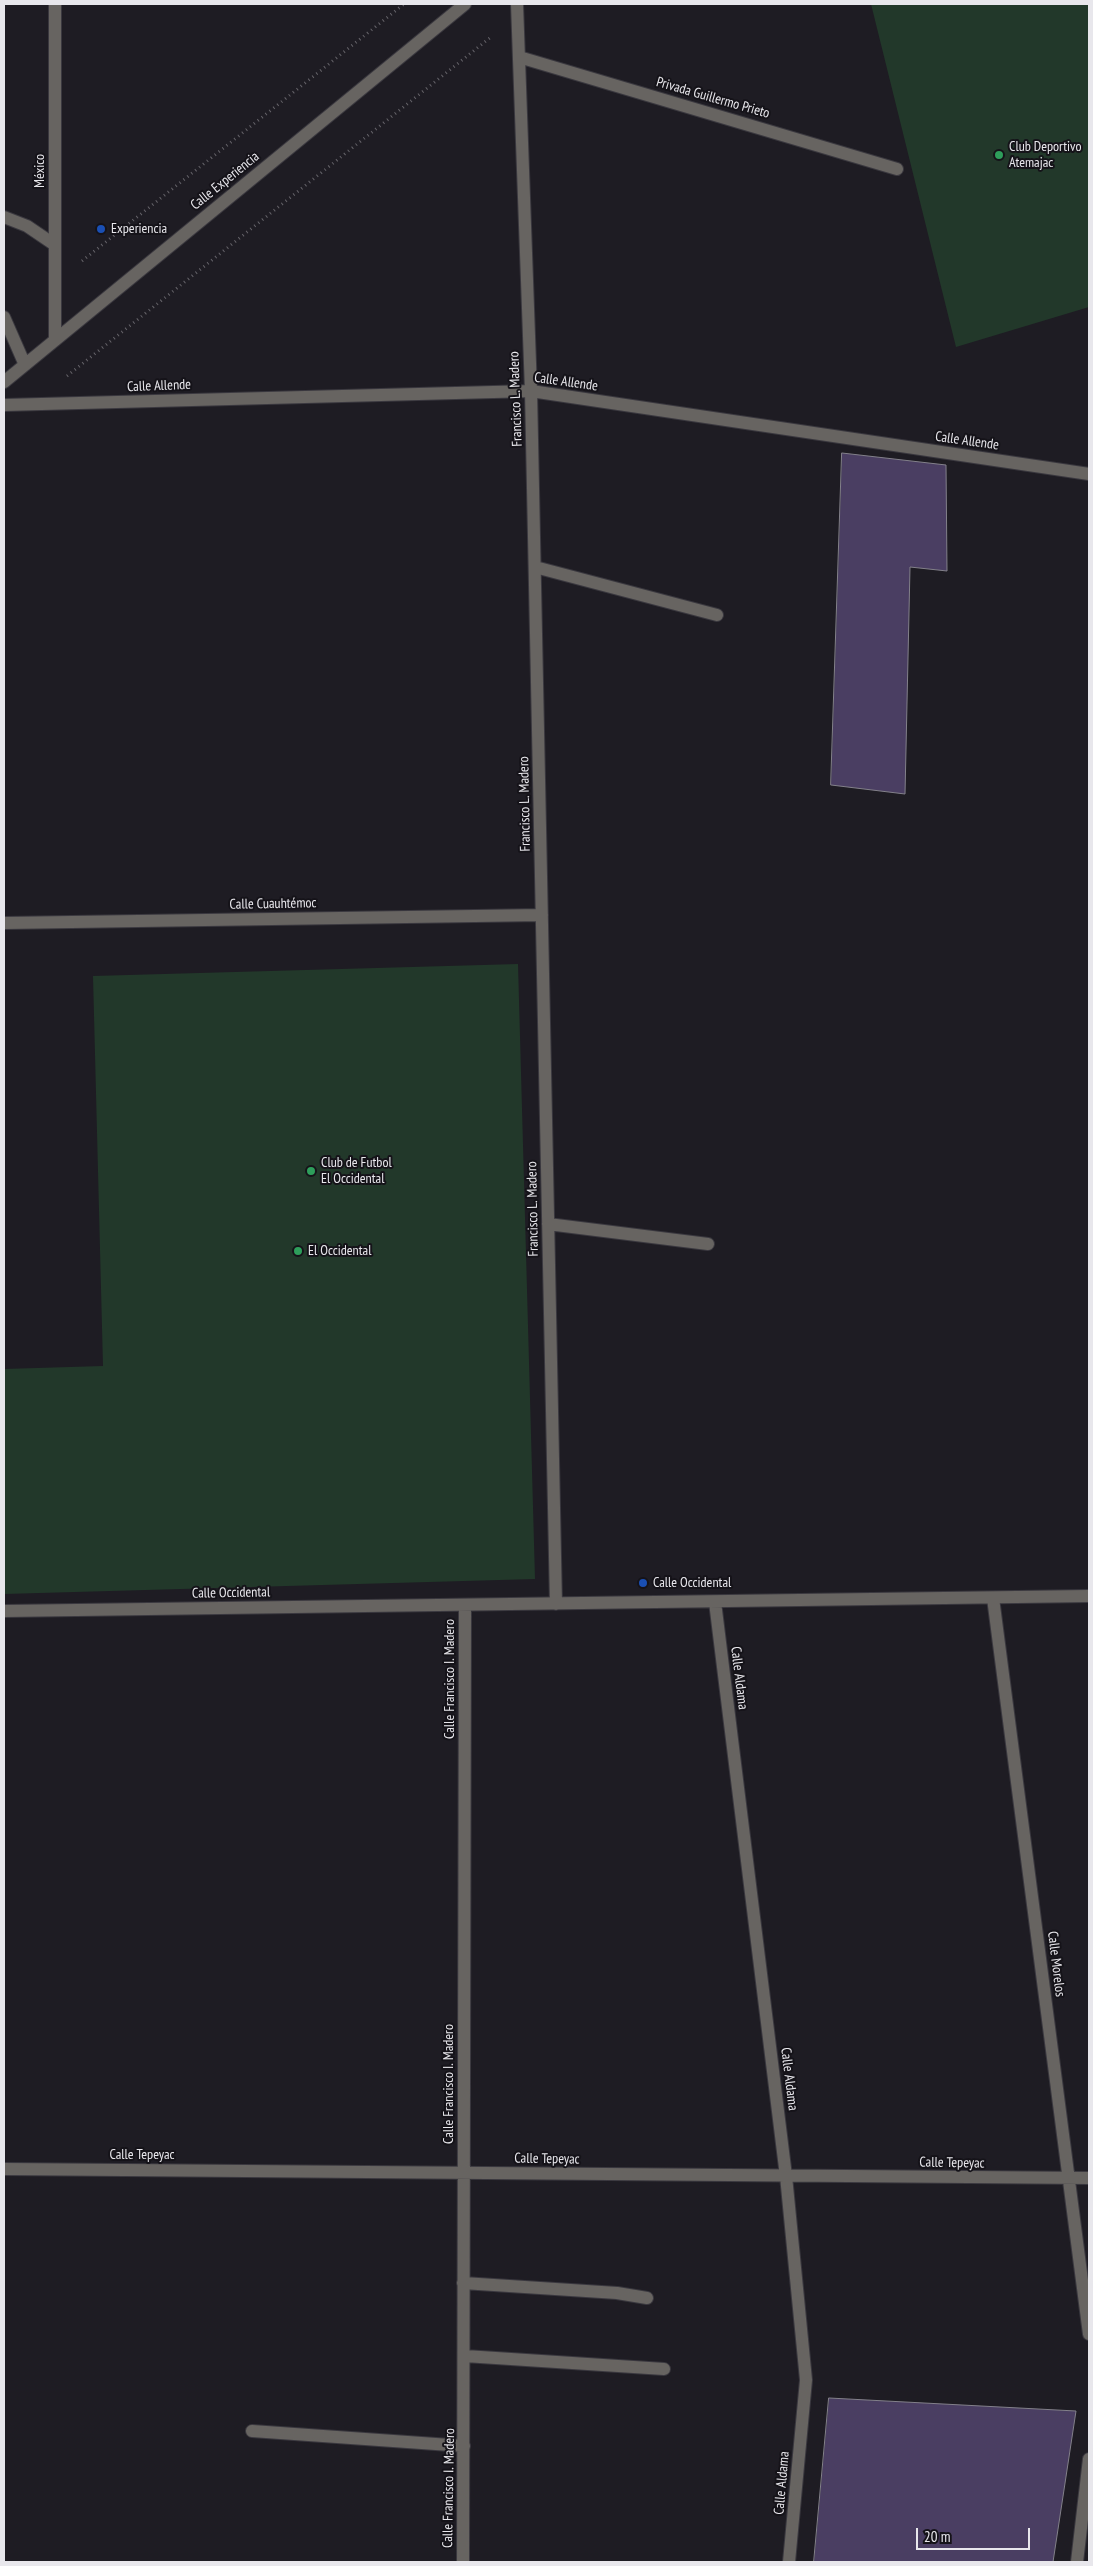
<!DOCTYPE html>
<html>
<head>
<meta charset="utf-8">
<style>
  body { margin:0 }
  #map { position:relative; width:1093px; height:2566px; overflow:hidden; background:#1e1c23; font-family:"PT Sans Narrow",sans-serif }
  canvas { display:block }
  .frame { position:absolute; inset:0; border:5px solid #e8e7ec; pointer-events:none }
  .scale { position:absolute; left:916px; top:2528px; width:114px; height:22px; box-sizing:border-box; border:2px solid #e8e7ec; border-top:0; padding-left:6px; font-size:15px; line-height:18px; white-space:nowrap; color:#e8e7ec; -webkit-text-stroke:4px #151319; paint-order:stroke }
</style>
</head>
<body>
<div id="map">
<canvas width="1093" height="2566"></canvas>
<div class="frame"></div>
<div class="scale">20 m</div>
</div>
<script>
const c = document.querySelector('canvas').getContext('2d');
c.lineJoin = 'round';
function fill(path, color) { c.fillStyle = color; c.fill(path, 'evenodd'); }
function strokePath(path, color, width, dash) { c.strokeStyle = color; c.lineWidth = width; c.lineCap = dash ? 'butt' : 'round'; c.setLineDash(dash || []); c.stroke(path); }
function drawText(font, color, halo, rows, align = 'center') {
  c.font = font + ' "PT Sans Narrow",sans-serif'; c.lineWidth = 4; c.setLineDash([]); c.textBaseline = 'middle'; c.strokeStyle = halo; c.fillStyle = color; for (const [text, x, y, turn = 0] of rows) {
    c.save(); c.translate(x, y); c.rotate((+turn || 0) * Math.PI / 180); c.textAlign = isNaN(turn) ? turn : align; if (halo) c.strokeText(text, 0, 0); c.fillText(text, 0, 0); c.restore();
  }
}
fill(new Path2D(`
  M 871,4 L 1089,4 L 1089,307 L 956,347 Z
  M 518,964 L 535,1579 L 4,1594 L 4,1369 L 103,1366 L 93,976 Z`), '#22382a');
const building = new Path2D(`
  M 842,453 L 946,465 L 947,571 L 910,567 L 905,794 L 831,785 Z
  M 829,2398 L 1076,2411 L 1053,2562 L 814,2562 Z`);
fill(building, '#4a3e62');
strokePath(building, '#83818a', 1);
const minor = new Path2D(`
  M 55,4 L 55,339
  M 517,4 L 531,391 L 556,1604
  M 519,57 L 897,169
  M 4,217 L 27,226 L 55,245
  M 4,317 L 25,365
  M 4,382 L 465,4
  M 4,405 L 531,391 L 1089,474
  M 535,567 L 717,615
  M 4,923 L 542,915
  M 548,1224 L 708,1244
  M 993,1598 L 1089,2334
  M 715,1602 L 786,2176 L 806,2380 L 789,2562
  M 4,1611 L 1089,1596
  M 4,2169 L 1089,2178
  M 463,2283 L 617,2293 L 647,2298
  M 465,2356 L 664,2369
  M 252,2431 L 464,2446
  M 463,2562 L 465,1605
  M 1077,2562 L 1089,2459`);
strokePath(minor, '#3a383f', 14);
strokePath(new Path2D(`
  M 82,261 L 404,4
  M 67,376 L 491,37`), '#66646a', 3, [1, 4]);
strokePath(minor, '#676461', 12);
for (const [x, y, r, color] of [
  [999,155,5,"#2e9e5b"],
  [101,229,5,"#1a4fb4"],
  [311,1171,5,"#2e9e5b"],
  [298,1251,5,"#2e9e5b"],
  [643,1583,5,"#1a4fb4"]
]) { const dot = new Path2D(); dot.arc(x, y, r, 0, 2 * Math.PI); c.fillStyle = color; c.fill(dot); strokePath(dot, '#151319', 2); }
drawText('14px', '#e8e7ec', '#151319', [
  ["Privada Guillermo Prieto",713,98,16],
  ["México",40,171,-90],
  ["Calle Experiencia",225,181,-39],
  ["Calle Allende",566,382,8],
  ["Calle Allende",159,386,-2],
  ["Francisco L. Madero",516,399,-92],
  ["Calle Allende",967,441,8],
  ["Francisco L. Madero",525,804,-91],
  ["Calle Cuauhtémoc",273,904,-1],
  ["Francisco L. Madero",533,1209,-91],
  ["Calle Occidental",231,1593,-1],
  ["Calle Aldama",739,1678,83],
  ["Calle Francisco I. Madero",450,1679,-90],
  ["Calle Morelos",1056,1964,83],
  ["Calle Aldama",789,2079,83],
  ["Calle Francisco I. Madero",449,2084,-90],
  ["Calle Tepeyac",142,2155],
  ["Calle Tepeyac",547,2159,1],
  ["Calle Tepeyac",952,2163,1],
  ["Calle Aldama",782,2483,-85],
  ["Calle Francisco I. Madero",449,2488,-89]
]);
drawText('14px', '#e8e7ec', '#151319', [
  ["Club Deportivo",1009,147],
  ["Atemajac",1009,163],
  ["Experiencia",111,229],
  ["Club de Futbol",321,1163],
  ["El Occidental",321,1179],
  ["El Occidental",308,1251],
  ["Calle Occidental",653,1583]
], 'left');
</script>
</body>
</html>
